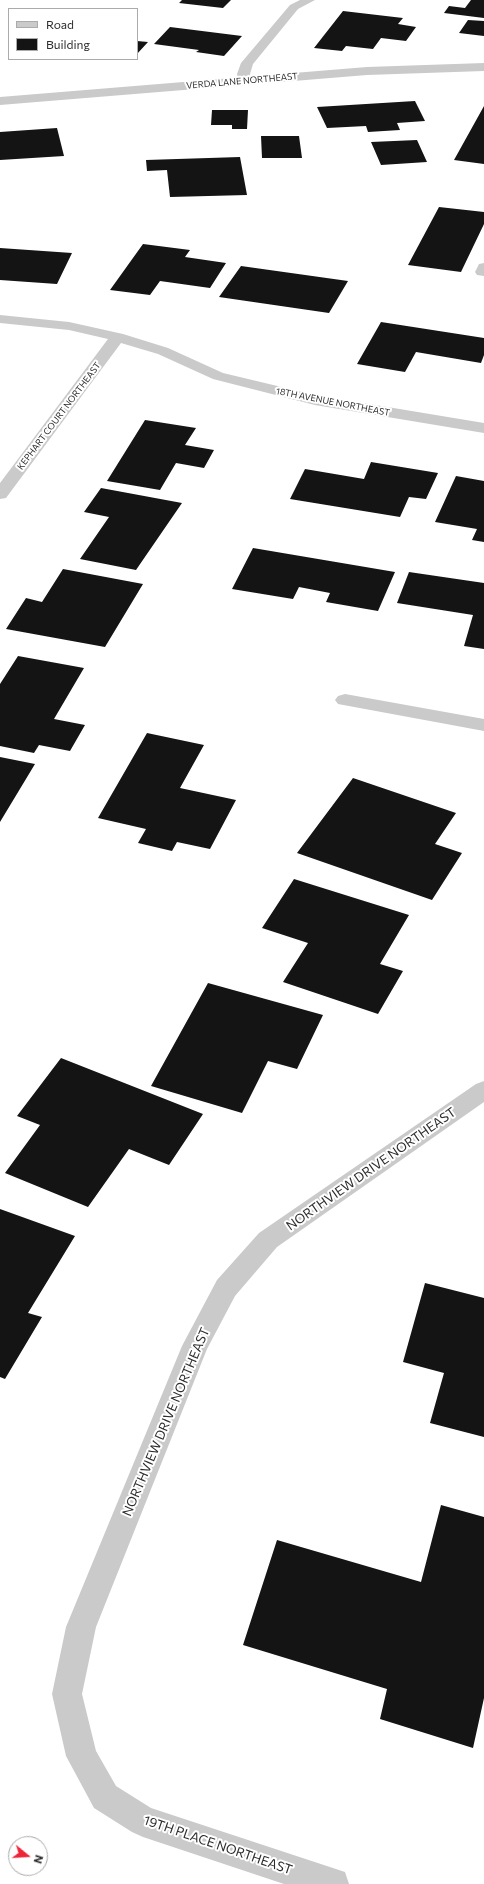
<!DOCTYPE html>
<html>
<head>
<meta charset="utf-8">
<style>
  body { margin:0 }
  #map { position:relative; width:484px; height:1884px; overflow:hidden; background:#fff; font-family:Commissioner,sans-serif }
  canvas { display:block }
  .legend { position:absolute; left:8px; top:8px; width:130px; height:52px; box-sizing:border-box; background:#fff; border:1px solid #ababab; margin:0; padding:5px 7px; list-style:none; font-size:12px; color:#2d2d2d }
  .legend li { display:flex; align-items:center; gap:8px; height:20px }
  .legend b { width:20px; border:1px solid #ababab }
  .north { position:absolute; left:8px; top:1836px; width:40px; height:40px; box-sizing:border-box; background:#fff; border:1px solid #ababab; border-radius:50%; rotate:108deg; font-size:11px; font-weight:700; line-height:16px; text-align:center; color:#2d2d2d }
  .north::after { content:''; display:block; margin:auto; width:14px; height:18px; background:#ed2637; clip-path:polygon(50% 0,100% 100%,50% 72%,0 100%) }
</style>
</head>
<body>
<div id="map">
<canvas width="484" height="1884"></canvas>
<ul class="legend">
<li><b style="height:5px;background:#cacaca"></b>Road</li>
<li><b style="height:11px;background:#141414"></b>Building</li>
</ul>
<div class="north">N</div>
</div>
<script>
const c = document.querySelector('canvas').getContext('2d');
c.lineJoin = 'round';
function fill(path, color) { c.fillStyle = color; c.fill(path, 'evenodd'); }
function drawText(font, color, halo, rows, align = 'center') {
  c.font = font + ' Commissioner,sans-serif'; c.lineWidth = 4; c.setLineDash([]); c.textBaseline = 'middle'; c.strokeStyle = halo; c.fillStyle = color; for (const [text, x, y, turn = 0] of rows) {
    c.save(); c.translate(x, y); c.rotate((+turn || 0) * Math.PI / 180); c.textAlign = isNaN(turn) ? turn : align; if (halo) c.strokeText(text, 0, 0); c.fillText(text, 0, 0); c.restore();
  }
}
fill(new Path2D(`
  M 182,0 L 231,0 L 223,8 L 179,3 Z
  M 471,0 L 484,0 L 484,18 L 444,13 L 449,6 L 465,8 Z
  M 343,11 L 403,18 L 398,24 L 416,27 L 406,41 L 381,38 L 373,49 L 346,46 L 342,51 L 314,48 Z
  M 468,20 L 484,21 L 484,36 L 459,33 Z
  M 170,27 L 242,36 L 224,56 L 196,52 L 199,50 L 154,44 Z
  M 137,41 L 148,42 L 137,54 Z
  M 415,101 L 425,121 L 397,123 L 400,130 L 368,132 L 366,126 L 327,128 L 317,107 Z
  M 484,106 L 484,164 L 454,160 Z
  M 212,110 L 248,110 L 247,129 L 232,129 L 232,125 L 211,125 Z
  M 57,128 L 64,156 L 0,160 L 0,132 Z
  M 261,136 L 299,136 L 302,158 L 262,158 Z
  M 417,140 L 427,162 L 381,165 L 371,142 Z
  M 240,157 L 247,195 L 170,197 L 167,170 L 147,171 L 146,160 Z
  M 439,207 L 484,212 L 484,224 L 461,272 L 408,265 Z
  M 143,244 L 190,250 L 185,257 L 226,263 L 210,288 L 160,281 L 150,295 L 110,290 Z
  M 0,249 L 0,248 L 72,253 L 57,284 L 0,280 Z
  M 241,266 L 348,281 L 329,313 L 219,297 Z
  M 381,322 L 484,338 L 484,355 L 481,363 L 416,352 L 405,372 L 357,364 Z
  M 145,420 L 196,428 L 185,445 L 214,450 L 204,468 L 176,463 L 160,490 L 107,481 Z
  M 371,462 L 438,473 L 426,499 L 409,497 L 400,517 L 290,499 L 305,469 L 364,479 Z
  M 456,476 L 484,481 L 484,542 L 472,540 L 477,529 L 435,522 Z
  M 101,488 L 182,503 L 136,570 L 80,559 L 109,517 L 84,512 Z
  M 253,548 L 395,572 L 378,611 L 326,602 L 330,593 L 299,587 L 293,599 L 232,589 Z
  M 63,569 L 143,584 L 105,647 L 6,629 L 26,598 L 42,602 Z
  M 409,572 L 484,583 L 484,649 L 464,646 L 473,615 L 397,603 Z
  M 18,656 L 84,668 L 54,719 L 85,725 L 70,751 L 39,745 L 34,753 L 0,746 L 0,684 Z
  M 147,733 L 204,745 L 180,788 L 236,800 L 210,849 L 177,842 L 172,851 L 138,843 L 146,829 L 98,818 Z
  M 0,757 L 35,764 L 0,822 Z
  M 353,778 L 456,813 L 435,844 L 462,853 L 432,900 L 297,853 Z
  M 294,879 L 409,915 L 380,964 L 403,971 L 378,1014 L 283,982 L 308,943 L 262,928 Z
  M 208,983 L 323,1015 L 297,1069 L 268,1061 L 242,1113 L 151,1086 Z
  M 61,1058 L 203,1114 L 169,1165 L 129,1149 L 88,1207 L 5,1173 L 40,1125 L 17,1116 Z
  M 0,1209 L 75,1236 L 28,1313 L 42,1317 L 5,1379 L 0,1377 Z
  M 425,1283 L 484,1298 L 484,1437 L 430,1423 L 444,1373 L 403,1362 Z
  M 441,1505 L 484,1517 L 484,1698 L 473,1748 L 380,1719 L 387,1689 L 243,1645 L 277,1540 L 421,1582 Z`), '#141414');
fill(new Path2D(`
  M 484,263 L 484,276 L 477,275 L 475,272 L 479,264 Z`), '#cacaca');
fill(new Path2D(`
  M 300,0 L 315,0 L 298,9 L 253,64 L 247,84 L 239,84 L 237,74 L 241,63 L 290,5 Z
  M 0,315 L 69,322 L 123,334 L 168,348 L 223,373 L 315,395 L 484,423 L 484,433 L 315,405 L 213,379 L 158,354 L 121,343 L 6,498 L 0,499 L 0,483 L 108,339 L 69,330 L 0,323 Z
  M 345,694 L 484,719 L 484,731 L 338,704 L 335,700 L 338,696 Z
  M 484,1081 L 484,1102 L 277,1247 L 235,1296 L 207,1349 L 96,1627 L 82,1694 L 96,1751 L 116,1786 L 151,1808 L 345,1872 L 349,1884 L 284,1884 L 143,1837 L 132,1832 L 94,1808 L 66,1756 L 52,1694 L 66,1627 L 182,1346 L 217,1280 L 259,1233 L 476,1084 Z`), '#cacaca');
fill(new Path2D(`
  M 484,63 L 484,71 L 367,75 L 0,105 L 0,97 L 367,67 Z`), '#cacaca');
drawText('9px', '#2d2d2d', '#fff', [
  ["VERDA LANE NORTHEAST",242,81,-5],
  ["18TH AVENUE NORTHEAST",333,402,11],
  ["KEPHART COURT NORTHEAST",59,416,-53]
]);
drawText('13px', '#2d2d2d', '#fff', [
  ["NORTHVIEW DRIVE NORTHEAST",371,1169,-35],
  ["NORTHVIEW DRIVE NORTHEAST",166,1422,-67],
  ["19TH PLACE NORTHEAST",218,1845,19]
]);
</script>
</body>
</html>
